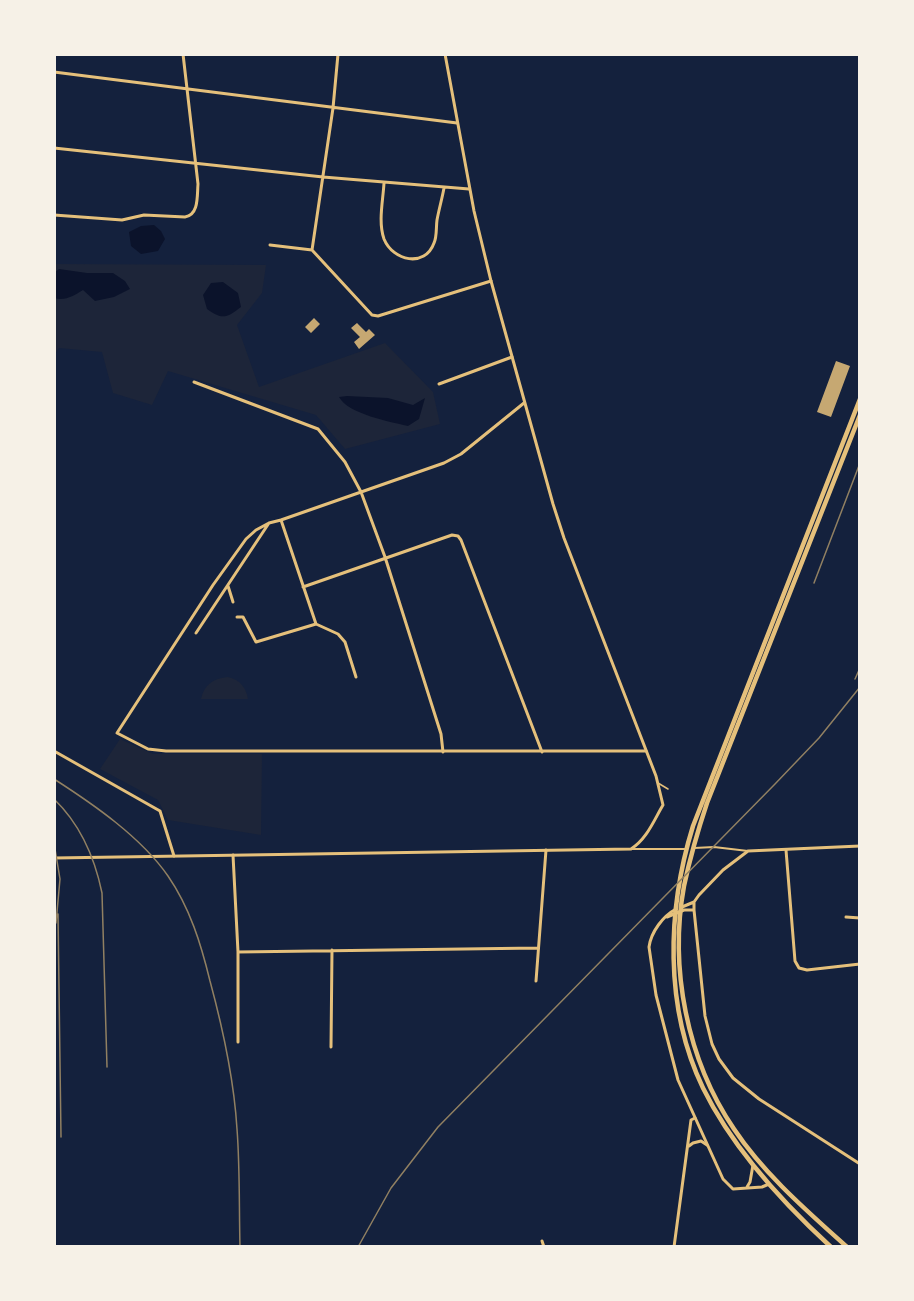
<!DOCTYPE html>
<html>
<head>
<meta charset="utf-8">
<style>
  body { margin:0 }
  #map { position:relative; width:914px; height:1301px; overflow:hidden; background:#14213d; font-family:Arial,sans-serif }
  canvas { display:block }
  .frame { position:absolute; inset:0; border:56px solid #f6f1e7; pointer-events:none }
</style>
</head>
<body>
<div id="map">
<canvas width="914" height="1301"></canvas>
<div class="frame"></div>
</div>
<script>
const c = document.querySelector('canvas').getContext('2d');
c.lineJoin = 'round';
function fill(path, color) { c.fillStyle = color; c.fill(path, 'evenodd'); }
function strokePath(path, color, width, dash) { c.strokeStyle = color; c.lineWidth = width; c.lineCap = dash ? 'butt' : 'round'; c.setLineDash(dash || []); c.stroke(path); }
fill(new Path2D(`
  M 54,264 L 266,265 L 262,293 L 237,325 L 259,387 L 385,343 L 433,392 L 440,424 L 345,449 L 316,415 L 168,371 L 152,405 L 113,393 L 102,352 L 59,348 L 54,355 Z
  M 228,677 C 240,680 246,687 248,699 L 201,699 C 204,685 213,678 228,677 Z
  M 120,739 L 153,754 L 262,754 L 261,835 L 168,820 L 158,800 L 100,769 Z`), '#1d2539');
fill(new Path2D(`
  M 154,225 L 161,231 L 165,239 L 158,251 L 141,254 L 131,246 L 129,232 L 141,226 Z
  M 59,269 L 87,273 L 113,273 L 125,281 L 130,289 L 114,297 L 95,301 L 83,290 C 73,296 66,301 54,298 L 54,273 Z
  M 223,282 L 238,293 L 241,307 C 227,318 222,320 207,309 L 203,295 L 211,283 Z
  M 347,396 L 388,398 L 413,405 L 425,398 L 419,419 L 408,426 C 391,422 348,414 339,397 Z`), '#0b132b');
fill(new Path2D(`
  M 314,318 L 320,324 L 311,333 L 305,327 Z
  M 357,323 L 366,332 L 369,329 L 375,335 L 359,349 L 354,342 L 360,337 L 351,328 Z
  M 836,361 L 850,366 L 831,417 L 817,412 Z`), '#c6a872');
strokePath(new Path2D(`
  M 658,783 L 668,789`), '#e5c07b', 1.5);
strokePath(new Path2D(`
  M 694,848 L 714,847 L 748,851
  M 631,849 L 685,849`), '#e5c07b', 2);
strokePath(new Path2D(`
  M 54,72 L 457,123
  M 54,148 L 323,177 L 469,189
  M 384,183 C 383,201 378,222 384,239 C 393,261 425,268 434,243 C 437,237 436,227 437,220 C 439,209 442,199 444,188
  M 54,215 L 122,220 L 144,215 L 185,217 C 199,215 197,196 198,184 L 183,54
  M 270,245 L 312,250 L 372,315 L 378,316 L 491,281
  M 312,250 L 333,108 L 338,54
  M 194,382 L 318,429 L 345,462 L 361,492 L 385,557 L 441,734 L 443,752
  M 439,384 L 512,357
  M 269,523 L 256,530 L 246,539 L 213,585 L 117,733 L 148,749 L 166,751 L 646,751
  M 228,586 L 233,602
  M 303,587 L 452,535 L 458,536 L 461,540 L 542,752
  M 237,617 L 243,617 L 256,642 L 316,624 L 281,520 L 444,463 L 461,454 L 524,403
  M 316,624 L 338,634 L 345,642 L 356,677
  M 196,633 L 269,523 L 281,520
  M 54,751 L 160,811 L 174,856
  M 786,850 L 795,961 L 799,968 L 807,970 L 860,964
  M 233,855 L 238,952 L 538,948
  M 846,917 L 860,918
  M 238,952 L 238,1042
  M 536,981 L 546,850
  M 331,1047 L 332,950
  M 689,1146 L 693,1143 L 701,1141 L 707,1145
  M 542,1241 L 544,1247
  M 674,1247 L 691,1120 L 695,1118`), '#e5c07b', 3);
strokePath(new Path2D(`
  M 860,846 L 748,851 L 723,870 L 699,895 L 694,902 L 694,910 L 705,1016 L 712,1044 L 719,1059 L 733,1078 L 759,1099 L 860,1164
  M 54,858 L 631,849 C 647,839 654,820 663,805 L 656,776 L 564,538 L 553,504 L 491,281 L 474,211 L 445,54
  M 682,907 L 694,902
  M 676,909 C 663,916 651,932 649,947 L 656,995 L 678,1080 L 723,1179 L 733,1189 L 762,1187 L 769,1184
  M 667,917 L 684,910 L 694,910
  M 747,1187 L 750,1182 L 753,1165`), '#e5c07b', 3);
strokePath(new Path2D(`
  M 831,1247 C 783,1203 732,1147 703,1088 C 664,1007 667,910 693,826 L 860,399
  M 847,1247 C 807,1211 764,1174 734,1129 C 687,1060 669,968 684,886 C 690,858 698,830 707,803 L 860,415`), '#e5c07b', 4.5);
strokePath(new Path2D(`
  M 814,583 L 860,463
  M 855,679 L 860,668
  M 54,779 C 93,804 141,837 168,876 C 190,908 201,944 210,981 C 223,1029 234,1079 237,1129 C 240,1168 239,1208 240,1247
  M 54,799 C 80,824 95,859 102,893 L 107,1067
  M 54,843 L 60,879 L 56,923
  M 58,914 L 61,1137
  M 358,1247 L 391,1188 L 438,1127 L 775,784 L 819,738 L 860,687`), '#918062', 1.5);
</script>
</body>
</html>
